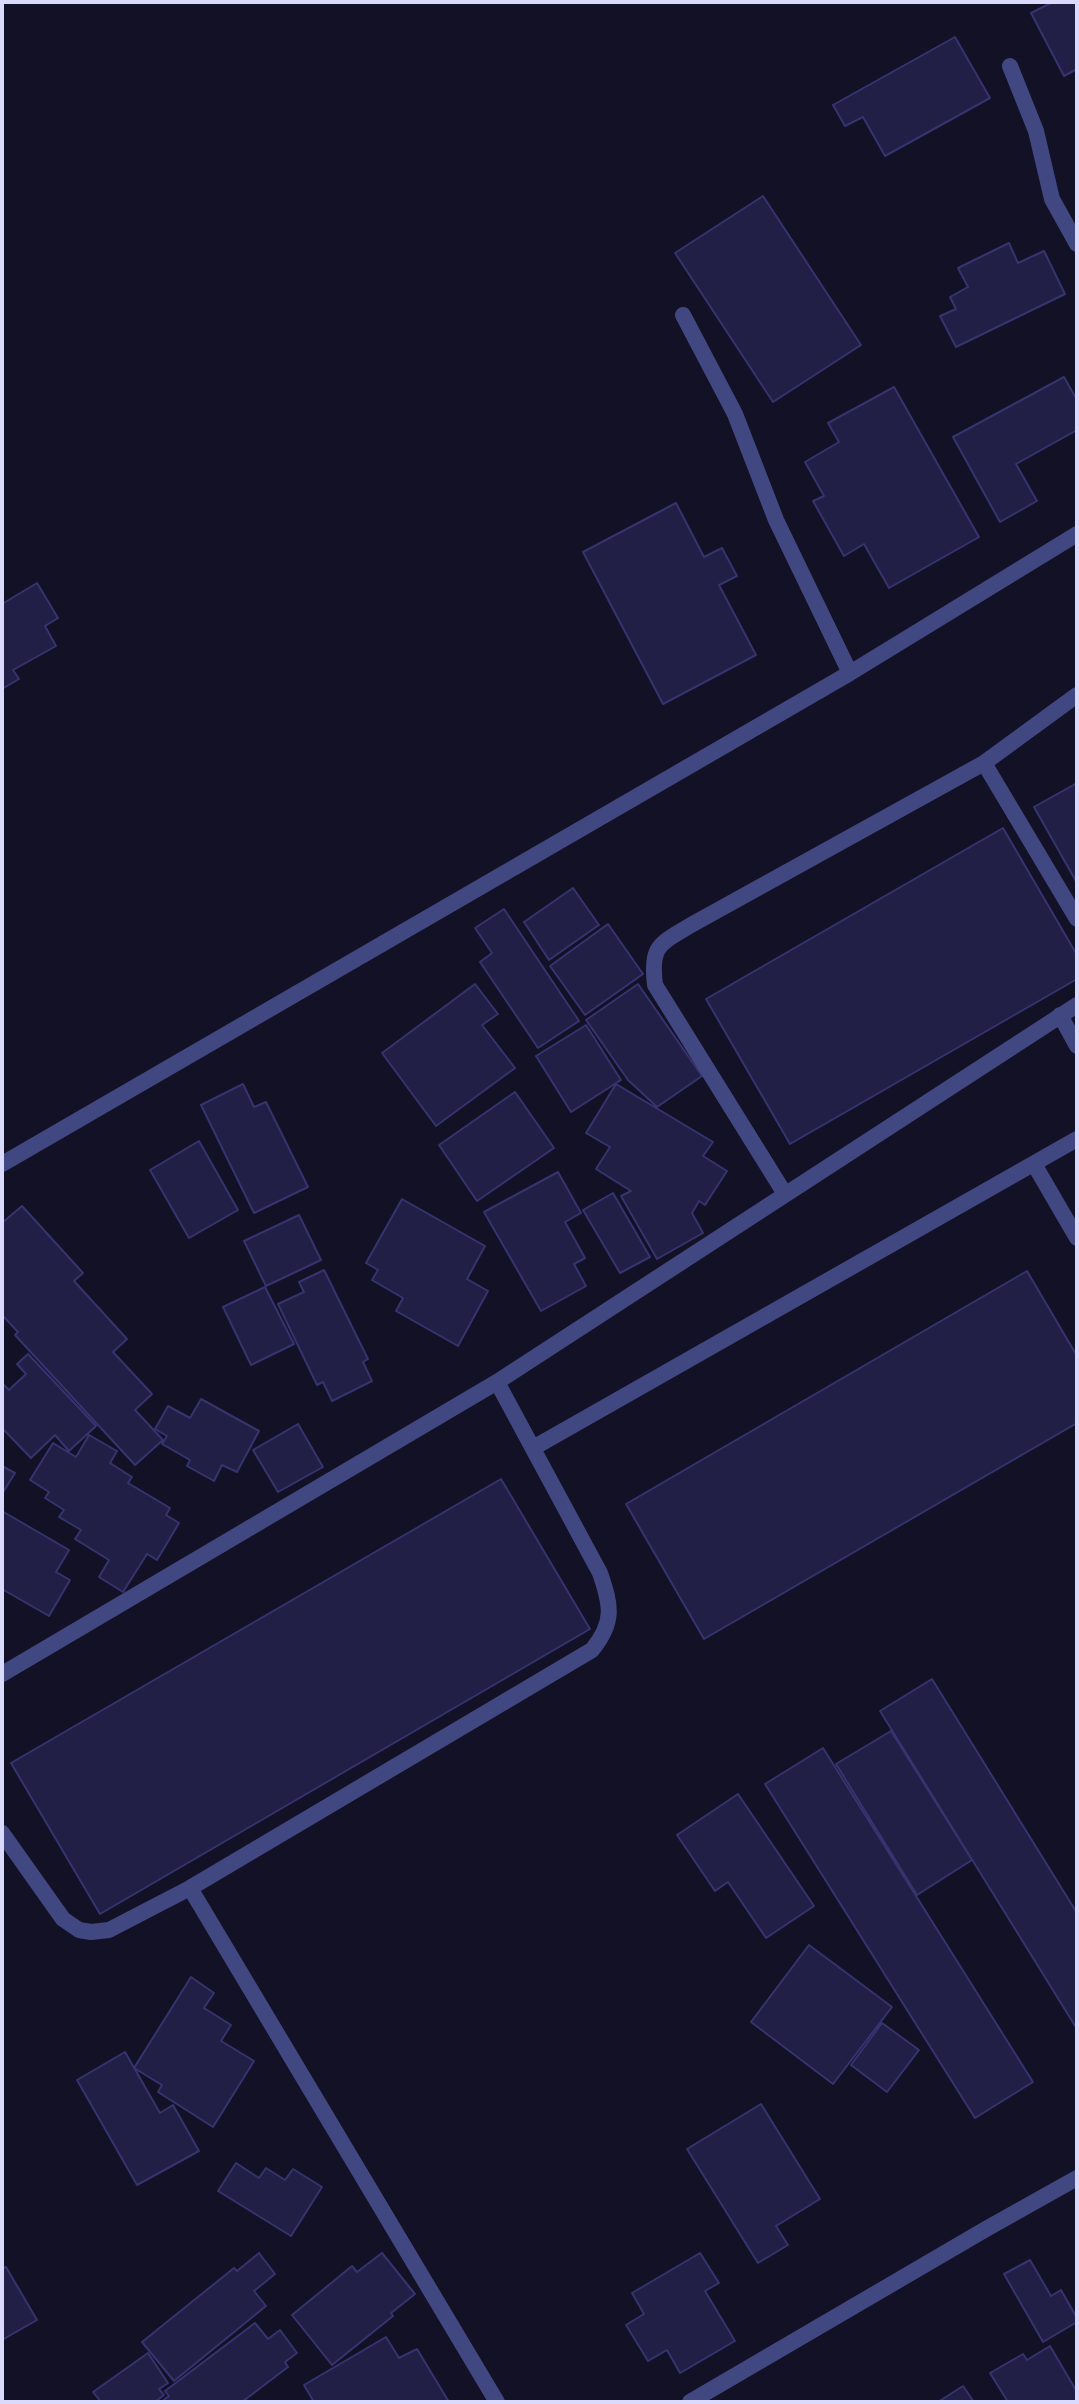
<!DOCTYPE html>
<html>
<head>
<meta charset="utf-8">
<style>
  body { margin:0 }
  #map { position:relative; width:1079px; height:2404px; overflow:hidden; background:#121126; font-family:Barlow,sans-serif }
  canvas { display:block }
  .frame { position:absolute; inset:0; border:4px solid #d9dafc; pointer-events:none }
</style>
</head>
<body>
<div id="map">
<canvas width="1079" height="2404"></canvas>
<div class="frame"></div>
</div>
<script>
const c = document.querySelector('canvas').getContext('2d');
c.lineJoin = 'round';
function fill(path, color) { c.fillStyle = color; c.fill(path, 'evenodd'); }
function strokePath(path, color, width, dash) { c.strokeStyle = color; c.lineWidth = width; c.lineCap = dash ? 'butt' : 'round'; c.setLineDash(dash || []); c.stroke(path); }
const building = new Path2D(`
  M 1053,2 L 1077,2 L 1077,69 L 1064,76 L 1031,13 Z
  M 955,37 L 990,98 L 885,156 L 863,117 L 845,126 L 833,105 Z
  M 763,196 L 861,345 L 773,402 L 675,253 Z
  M 1009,243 L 1018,263 L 1044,251 L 1065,294 L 956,347 L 940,316 L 956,309 L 950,297 L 968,287 L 958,268 Z
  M 1064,377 L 1077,400 L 1077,430 L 1016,464 L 1037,501 L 1000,522 L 953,437 Z
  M 894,387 L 979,537 L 889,588 L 864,544 L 844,556 L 813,501 L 824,496 L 805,462 L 839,442 L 828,423 Z
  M 676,503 L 704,557 L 722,548 L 737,576 L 719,585 L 756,655 L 663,704 L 583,552 Z
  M 37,583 L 58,618 L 45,626 L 56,646 L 13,670 L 19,679 L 2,689 L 2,604 Z
  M 1077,783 L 1077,883 L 1034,807 Z
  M 1003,828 L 1077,955 L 1077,979 L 790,1144 L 706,999 Z
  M 573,888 L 599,925 L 549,960 L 524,922 Z
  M 504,909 L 579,1021 L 538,1048 L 480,962 L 492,953 L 475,928 Z
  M 608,924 L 643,974 L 585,1015 L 550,966 Z
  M 475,984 L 498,1014 L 482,1025 L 515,1068 L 436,1126 L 382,1053 Z
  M 638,984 L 702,1076 L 657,1107 L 628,1080 L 586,1020 Z
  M 586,1025 L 621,1080 L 571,1112 L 536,1056 Z
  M 243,1084 L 254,1107 L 266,1102 L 308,1187 L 254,1213 L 201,1105 Z
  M 616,1084 L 713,1142 L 703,1156 L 727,1171 L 705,1205 L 699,1201 L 692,1213 L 703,1233 L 657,1259 L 621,1196 L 631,1191 L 596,1169 L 610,1147 L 586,1133 Z
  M 515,1092 L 554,1148 L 477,1201 L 439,1145 Z
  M 199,1141 L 238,1210 L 189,1238 L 150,1170 Z
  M 558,1172 L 581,1213 L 565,1222 L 585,1258 L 574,1264 L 586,1286 L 541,1311 L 484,1212 Z
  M 613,1193 L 650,1257 L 620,1273 L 583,1210 Z
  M 402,1199 L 485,1246 L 467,1279 L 488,1291 L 458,1346 L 396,1311 L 403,1298 L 372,1280 L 378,1270 L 366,1263 Z
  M 22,1206 L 83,1273 L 74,1281 L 127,1339 L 113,1352 L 152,1394 L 135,1410 L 163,1440 L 135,1465 L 15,1335 L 18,1332 L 2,1315 L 2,1223 Z
  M 299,1215 L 321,1260 L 266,1286 L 244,1241 Z
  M 324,1270 L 368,1359 L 363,1362 L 372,1381 L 332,1401 L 323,1382 L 317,1385 L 278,1304 L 304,1292 L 299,1282 Z
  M 1027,1271 L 1077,1356 L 1077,1423 L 704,1639 L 626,1504 Z
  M 265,1287 L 294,1344 L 251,1365 L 223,1307 Z
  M 28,1354 L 96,1426 L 69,1451 L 55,1435 L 31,1458 L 2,1428 L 2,1383 L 9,1390 L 26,1374 L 17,1364 Z
  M 201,1399 L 259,1431 L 237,1472 L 222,1465 L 214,1481 L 187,1466 L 190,1460 L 162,1444 L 167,1436 L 155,1429 L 168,1406 L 190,1418 Z
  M 298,1424 L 323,1467 L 278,1492 L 253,1450 Z
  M 89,1435 L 117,1451 L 110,1463 L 132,1477 L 128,1483 L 170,1508 L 166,1515 L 179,1523 L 157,1560 L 147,1554 L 123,1592 L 99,1577 L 109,1560 L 75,1539 L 81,1530 L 59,1517 L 64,1510 L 45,1498 L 49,1492 L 30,1480 L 53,1443 L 76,1457 Z
  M 2,1466 L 15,1473 L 2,1494 Z
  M 501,1479 L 590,1629 L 100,1914 L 11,1763 Z
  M 2,1511 L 69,1550 L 56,1572 L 70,1580 L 49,1616 L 2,1589 Z
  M 932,1679 L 1077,1913 L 1077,2029 L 880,1711 Z
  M 891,1731 L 972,1860 L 917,1895 L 836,1764 Z
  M 823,1748 L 1033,2082 L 975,2118 L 765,1784 Z
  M 738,1794 L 814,1906 L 766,1938 L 728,1882 L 715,1891 L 677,1835 Z
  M 809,1945 L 892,2007 L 833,2084 L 751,2022 Z
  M 191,1977 L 214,1993 L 204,2008 L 231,2025 L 221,2041 L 254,2061 L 213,2127 L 158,2092 L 162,2085 L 134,2068 Z
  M 882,2023 L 919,2050 L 887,2092 L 851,2065 Z
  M 125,2052 L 160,2113 L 173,2105 L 199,2151 L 137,2185 L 77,2080 Z
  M 761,2104 L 820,2199 L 776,2226 L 788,2245 L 758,2263 L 687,2149 Z
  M 236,2163 L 259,2178 L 266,2168 L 285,2180 L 293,2169 L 322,2187 L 291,2236 L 218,2191 Z
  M 259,2253 L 275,2274 L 254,2291 L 266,2306 L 174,2381 L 142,2342 L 234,2268 L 237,2271 Z
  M 382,2253 L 415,2294 L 391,2313 L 393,2316 L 332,2365 L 292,2315 L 352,2266 L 357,2272 Z
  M 700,2253 L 719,2283 L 705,2291 L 735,2341 L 680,2373 L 667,2350 L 648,2361 L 626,2325 L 644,2314 L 632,2293 Z
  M 1030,2260 L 1051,2296 L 1061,2290 L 1077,2318 L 1077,2322 L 1043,2342 L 1004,2274 Z
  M 6,2267 L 37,2320 L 2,2340 L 2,2269 Z
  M 255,2323 L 268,2339 L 280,2330 L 297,2353 L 285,2362 L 288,2367 L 242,2402 L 161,2402 L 169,2396 L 165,2391 Z
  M 386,2337 L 399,2358 L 417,2349 L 449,2402 L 314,2402 L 304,2385 Z
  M 1050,2346 L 1077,2392 L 1077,2402 L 1008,2402 L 990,2373 L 1023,2354 L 1027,2360 Z
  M 148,2353 L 168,2383 L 159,2389 L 164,2395 L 155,2402 L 101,2402 L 93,2392 Z
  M 963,2386 L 974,2402 L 938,2402 Z`);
fill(building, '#211f45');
strokePath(building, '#36336f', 2);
strokePath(new Path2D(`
  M 984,763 L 1077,919
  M 1060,1015 L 1077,1046
  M 1034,1164 L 1077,1238
  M 785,1194 L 655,985 C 650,945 660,944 691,925 L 984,763 L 1077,695
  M 533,1448 L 1077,1139
  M 2,1674 L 497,1382 L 1077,1005
  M 2,1833 L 63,1919 L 79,1930 L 91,1932 L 109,1930 L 190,1888 L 592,1650 C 615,1622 611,1605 600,1573 L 497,1382
  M 190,1888 L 497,2402`), '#404781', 16);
strokePath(new Path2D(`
  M 1010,66 L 1036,131 L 1052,199 L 1077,244
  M 683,315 L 735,414 L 776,520 L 850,673
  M 2,1164 L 850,673 L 1077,534
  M 690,2402 L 986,2229 L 1077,2178`), '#404781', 16);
</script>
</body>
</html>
